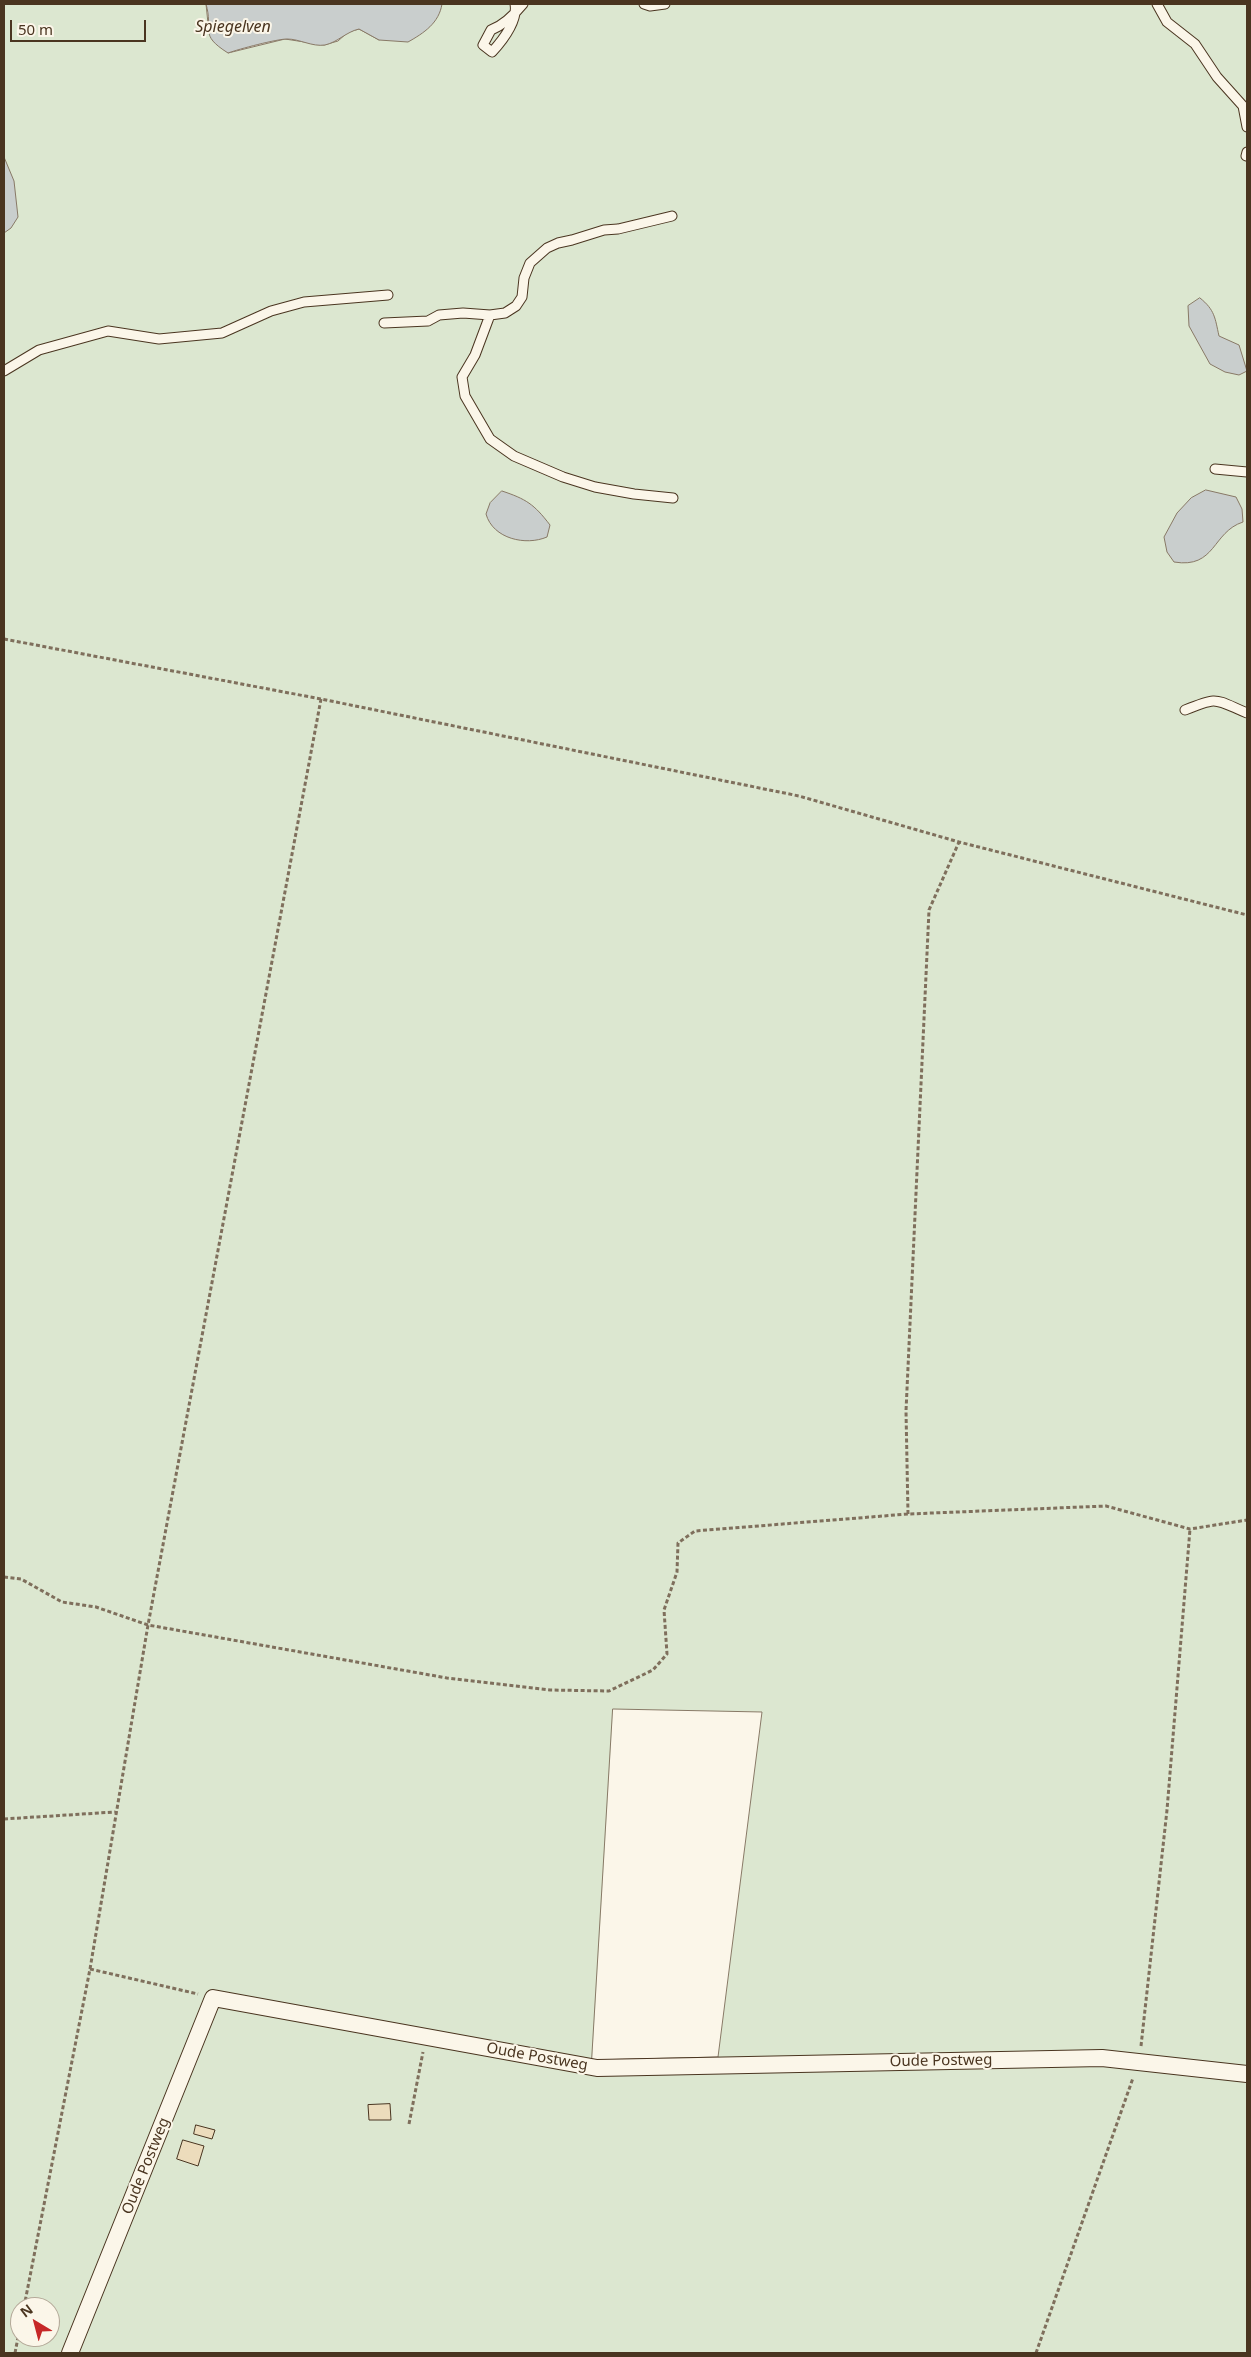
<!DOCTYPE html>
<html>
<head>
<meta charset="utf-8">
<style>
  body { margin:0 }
  #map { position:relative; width:1251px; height:2357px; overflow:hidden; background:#fbf6e9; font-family:"Noto Sans",sans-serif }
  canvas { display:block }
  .frame { position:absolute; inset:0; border:5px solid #4a3520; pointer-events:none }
  .north { position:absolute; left:10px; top:2297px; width:50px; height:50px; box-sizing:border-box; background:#fbf6e9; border:1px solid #b4a999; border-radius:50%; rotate:323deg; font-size:14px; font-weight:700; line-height:20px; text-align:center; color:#4a3520 }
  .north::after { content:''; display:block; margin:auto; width:18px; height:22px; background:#c62828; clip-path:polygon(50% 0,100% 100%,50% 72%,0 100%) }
  .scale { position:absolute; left:10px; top:20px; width:136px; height:22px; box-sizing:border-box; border:2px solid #4a3520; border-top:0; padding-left:6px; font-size:15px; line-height:18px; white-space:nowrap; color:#4a3520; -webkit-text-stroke:4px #fbf6e9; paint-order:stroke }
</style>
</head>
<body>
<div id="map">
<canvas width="1251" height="2357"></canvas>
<div class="frame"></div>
<div class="north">N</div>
<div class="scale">50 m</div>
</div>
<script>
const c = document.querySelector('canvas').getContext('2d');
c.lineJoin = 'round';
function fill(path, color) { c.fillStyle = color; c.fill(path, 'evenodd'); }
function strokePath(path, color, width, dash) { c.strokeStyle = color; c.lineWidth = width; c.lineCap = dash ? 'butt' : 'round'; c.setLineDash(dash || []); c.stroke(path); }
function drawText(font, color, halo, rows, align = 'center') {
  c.font = font + ' "Noto Sans",sans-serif'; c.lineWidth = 4; c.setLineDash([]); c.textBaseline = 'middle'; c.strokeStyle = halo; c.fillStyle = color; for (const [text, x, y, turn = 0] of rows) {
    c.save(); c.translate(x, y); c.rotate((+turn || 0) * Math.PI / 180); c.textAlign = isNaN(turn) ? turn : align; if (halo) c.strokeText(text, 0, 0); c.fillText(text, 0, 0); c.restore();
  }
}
const green = new Path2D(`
  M 4,4 L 206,4 L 209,33 L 228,53 L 285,39 L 324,45 L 338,41 L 348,32 L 359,29 L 379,40 L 441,4 L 1247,4 L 1247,2353 L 4,2353 ZM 613,1709 L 762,1712 L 718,2057 L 592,2060 ZM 20,2307 L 50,2307 L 50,2337 L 20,2337 Z`);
fill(green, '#dce7d0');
strokePath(green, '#887966', 1);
const water = new Path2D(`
  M 206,4 L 442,4 C 439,23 424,33 408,42 L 379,40 L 359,29 C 346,32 338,42 325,45 C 312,47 300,39 287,39 C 277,39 239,49 228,53 C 198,34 214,31 206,4 Z
  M 4,157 L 14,181 L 18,217 L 11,228 L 4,233 Z
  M 1200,298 C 1215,310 1215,318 1219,336 L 1239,345 L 1247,371 L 1239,375 L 1225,372 L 1210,364 L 1189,326 L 1188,306 Z
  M 1206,490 L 1236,497 L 1242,509 L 1243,522 C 1212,532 1216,569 1174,562 L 1167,552 L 1164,537 L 1177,513 L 1191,498 Z
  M 502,491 C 526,499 534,504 550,525 L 547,537 C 526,546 493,539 486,514 L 490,503 Z`);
fill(water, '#c9cecd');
strokePath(water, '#887966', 1);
const building = new Path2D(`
  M 390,2104 L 391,2120 L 369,2120 L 368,2105 Z
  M 196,2125 L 215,2130 L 212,2139 L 194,2134 Z
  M 183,2140 L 204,2146 L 198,2166 L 177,2159 Z`);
fill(building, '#ecdcbc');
strokePath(building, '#4a3520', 1);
const service = new Path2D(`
  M 515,4 C 518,21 503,40 492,52 L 483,45 L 491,30 C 504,25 514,15 523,4
  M 644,4 L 650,6 L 665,4
  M 1157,4 L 1167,22 L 1195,44 L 1217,77 L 1243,106 L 1247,127
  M 1246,156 L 1247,152
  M 490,315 L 505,313 L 516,306 L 522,297 L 524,278 L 530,263 L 547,248 L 558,243 L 572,240 L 604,230 L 618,229 L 672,216
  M 384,323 L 428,321 L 439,315 L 463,313 L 490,315 L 475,355 L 462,377 L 465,396 L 490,439 L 514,456 L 563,477 L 595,487 L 634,494 L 673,498
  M 4,371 L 39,350 L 108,331 L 159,339 L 222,333 L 271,311 L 304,302 L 388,295
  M 1215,469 L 1247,472
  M 1185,710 C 1219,696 1214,699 1247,713`);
const minor = new Path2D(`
  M 70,2353 L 213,1998 L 597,2068 L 1102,2058 L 1247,2074`);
strokePath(service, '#4a3520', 11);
strokePath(minor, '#4a3520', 18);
strokePath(new Path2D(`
  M 4,639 L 321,699 L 799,796 L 959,842 L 1247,915
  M 908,1514 L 906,1411 L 929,910 L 959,842
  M 4,1577 L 21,1579 L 62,1602 L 96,1607 L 148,1625 L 447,1678 L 550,1690 L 609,1691 L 653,1670 L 667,1654 L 664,1610 L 677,1572 L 678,1543 L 695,1531 L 908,1514 L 1106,1506 L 1190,1529 L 1247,1520
  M 4,1819 L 115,1812
  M 90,1969 L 198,1994
  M 1141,2046 L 1167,1810 L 1190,1529
  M 409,2124 L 423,2052
  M 24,2307 L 90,1969 L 148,1625 L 321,699
  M 15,2353 L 20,2327
  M 1036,2353 L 1133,2078`), '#7f6f5c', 3, [4, 2.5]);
strokePath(service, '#fbf6e9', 9);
strokePath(minor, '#fbf6e9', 16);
drawText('15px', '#4a3520', '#fbf6e9', [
  ["Oude Postweg",537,2057,10],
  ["Oude Postweg",941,2061,-1],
  ["Oude Postweg",146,2166,-68]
]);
drawText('italic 16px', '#4a3520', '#fbf6e9', [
  ["Spiegelven",233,27]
]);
</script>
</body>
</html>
